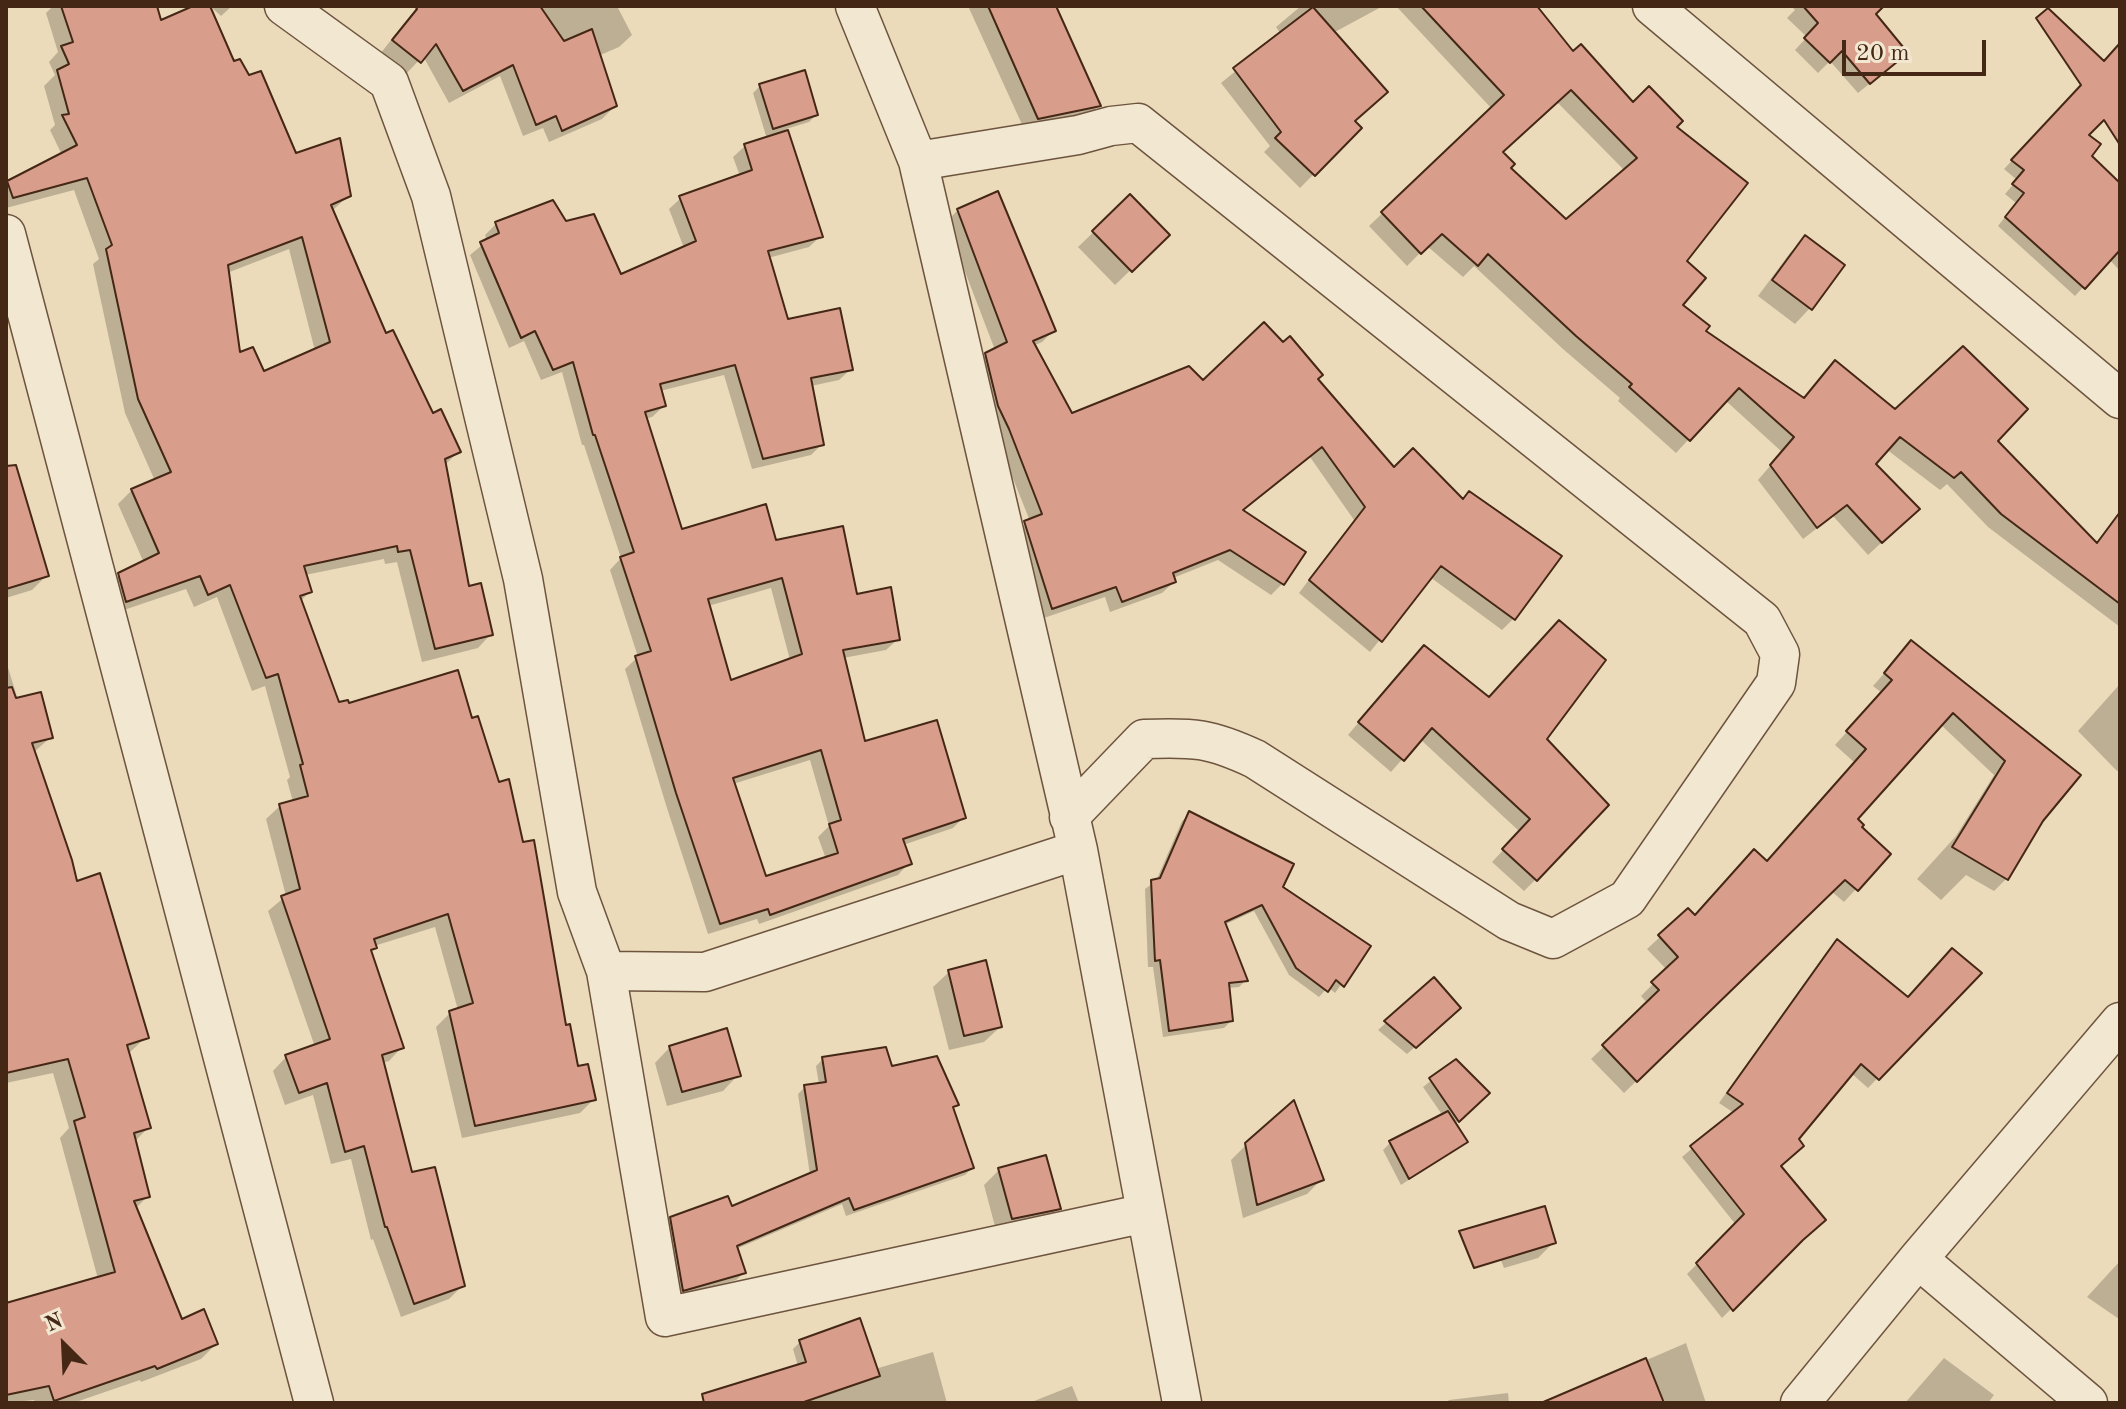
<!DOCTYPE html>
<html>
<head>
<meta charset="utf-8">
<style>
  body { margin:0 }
  #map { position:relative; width:2126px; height:1409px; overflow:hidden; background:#ebdbba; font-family:"Old Standard TT",serif }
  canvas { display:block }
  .frame { position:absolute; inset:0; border:8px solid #452716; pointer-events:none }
  .north { position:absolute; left:24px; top:1305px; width:80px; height:80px; -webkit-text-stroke:6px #f2e8d2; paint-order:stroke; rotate:336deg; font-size:22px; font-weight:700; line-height:32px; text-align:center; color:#452716 }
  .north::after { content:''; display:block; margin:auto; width:28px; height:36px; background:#452716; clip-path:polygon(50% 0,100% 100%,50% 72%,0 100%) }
  .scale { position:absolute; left:1842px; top:40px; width:144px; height:36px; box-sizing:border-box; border:4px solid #452716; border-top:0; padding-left:10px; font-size:24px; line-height:28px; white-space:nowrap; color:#452716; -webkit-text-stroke:6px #f2e8d2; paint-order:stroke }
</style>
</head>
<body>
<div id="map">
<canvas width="2126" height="1409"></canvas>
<div class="frame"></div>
<div class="north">N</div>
<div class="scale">20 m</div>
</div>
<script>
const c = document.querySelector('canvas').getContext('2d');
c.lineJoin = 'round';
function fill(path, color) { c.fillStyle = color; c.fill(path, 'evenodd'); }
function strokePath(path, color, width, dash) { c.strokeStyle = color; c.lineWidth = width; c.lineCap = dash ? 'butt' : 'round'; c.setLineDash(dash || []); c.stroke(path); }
fill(new Path2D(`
  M 53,6 L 155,6 L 160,23 L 198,6 L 208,6 L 233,63 L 294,155 L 349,195 L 332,211 L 385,335 L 432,415 L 458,452 L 444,466 L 467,589 L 491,634 L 478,648 L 422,662 L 397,562 L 385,564 L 384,559 L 305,575 L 310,591 L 300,602 L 338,705 L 565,1027 L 576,1068 L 593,1100 L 580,1113 L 462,1138 L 436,1027 L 450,1013 L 458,1010 L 435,927 L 374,946 L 369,952 L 402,1047 L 389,1061 L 382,1063 L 411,1175 L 463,1285 L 449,1299 L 401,1317 L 373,1239 L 371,1240 L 351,1159 L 331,1164 L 313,1095 L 285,1105 L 273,1071 L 286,1057 L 315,1047 L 268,911 L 286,896 L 266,819 L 280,806 L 293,802 L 287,780 L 290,777 L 265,686 L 252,691 L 217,597 L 194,607 L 186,589 L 112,614 L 106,588 L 119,575 L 144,563 L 118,504 L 132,490 L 155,481 L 125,413 L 93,264 L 99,259 L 74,190 L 6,208 L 8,182 L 62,155 L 50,130 L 55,125 L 44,86 L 55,75 L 49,62 L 58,52 L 46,13 ZM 289,249 L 315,351 L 263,373 L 239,355 L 227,273 Z
  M 210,6 L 232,6 L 221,16 Z
  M 418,6 L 617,6 L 632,35 L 619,47 L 598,56 L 615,106 L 602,119 L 549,142 L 543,128 L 523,136 L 500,76 L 449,103 L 423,56 L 406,74 L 380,54 Z
  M 968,6 L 1051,6 L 1098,106 L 1086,118 L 1025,131 Z
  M 1301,6 L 1383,6 L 1333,33 L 1353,122 L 1359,128 L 1300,188 L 1264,152 L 1270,146 L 1221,83 L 1281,34 L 1276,27 Z
  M 1396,6 L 1501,6 L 1573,54 L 1633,105 L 1674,127 L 1684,261 L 1680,305 L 1704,332 L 1803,399 L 1835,363 L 1895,411 L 1995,441 L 2095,544 L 2120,511 L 2120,627 L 1988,527 L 1947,484 L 1940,490 L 1886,449 L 1873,464 L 1904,522 L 1868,555 L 1833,516 L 1803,539 L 1758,480 L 1782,452 L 1725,400 L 1676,453 L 1618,401 L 1620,398 L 1563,349 L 1474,266 L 1463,277 L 1427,246 L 1407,266 L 1369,226 L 1492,109 ZM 1557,102 L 1625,171 L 1565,222 L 1508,168 L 1501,152 Z
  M 1791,6 L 1881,6 L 1874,14 L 1895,63 L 1858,93 L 1830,61 L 1818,73 L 1795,50 L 1807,37 L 1787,18 L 1795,10 Z
  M 760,86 L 816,115 L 809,122 L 786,129 L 821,236 L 809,247 L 768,258 L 787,322 L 851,369 L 839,380 L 811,386 L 822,444 L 811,455 L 752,469 L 724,375 L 660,391 L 664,406 L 652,417 L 645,419 L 681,532 L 775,543 L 856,596 L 898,639 L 886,650 L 843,658 L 863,743 L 964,817 L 953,828 L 903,845 L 909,863 L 898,875 L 759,924 L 757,919 L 708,934 L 666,805 L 625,669 L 638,657 L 610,570 L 621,558 L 584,445 L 582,445 L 562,372 L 541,380 L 524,341 L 509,348 L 470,255 L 487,241 L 485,235 L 496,224 L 565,223 L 620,276 L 684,248 L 669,209 L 681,198 L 740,176 L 733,157 L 745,146 L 767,139 L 753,93 ZM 771,588 L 790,660 L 730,682 L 708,606 ZM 810,760 L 829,826 L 818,837 L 826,859 L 765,879 L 733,784 Z
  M 2051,119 L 2120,186 L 2120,271 L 2109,259 L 2075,296 L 1998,226 L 2016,203 L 2005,194 L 2017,180 L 2004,169 Z
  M 1130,197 L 1167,235 L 1115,285 L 1078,247 Z
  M 958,210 L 1054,330 L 1042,342 L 1033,346 L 1071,416 L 1203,383 L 1316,379 L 1513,619 L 1502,630 L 1430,577 L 1370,652 L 1299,593 L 1354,520 L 1310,457 L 1242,511 L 1282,584 L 1271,595 L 1218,560 L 1173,578 L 1174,582 L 1162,593 L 1110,612 L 1105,597 L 1041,619 L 1014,535 L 1030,521 L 998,441 L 975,366 L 986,354 L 995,350 L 946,222 Z
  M 1805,238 L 1810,308 L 1795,324 L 1758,296 L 1790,253 Z
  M 6,498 L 47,575 L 32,590 L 6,598 Z
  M 1911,643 L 2079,775 L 2041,820 L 2006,879 L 1994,891 L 1966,875 L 1941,900 L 1917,879 L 1956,836 L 1994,775 L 1940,724 L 1855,819 L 1859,827 L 1888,854 L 1844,902 L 1831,891 L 1624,1093 L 1591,1059 L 1648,1004 L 1641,996 L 1667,970 L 1647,949 L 1660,937 L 1694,917 L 1767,863 L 1855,763 L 1835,745 L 1882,693 L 1873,686 Z
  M 1412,659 L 1489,699 L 1545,739 L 1536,879 L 1524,891 L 1492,862 L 1520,832 L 1420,739 L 1391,772 L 1348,735 Z
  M 6,661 L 18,700 L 51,737 L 33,753 L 75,883 L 146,1037 L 128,1054 L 149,1127 L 134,1142 L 148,1196 L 135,1209 L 181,1321 L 216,1344 L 201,1359 L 141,1382 L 140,1380 L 73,1403 L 35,1403 L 34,1400 L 6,1403 L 6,1305 L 98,1279 L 60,1138 L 69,1128 L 53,1073 L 6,1083 Z
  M 2120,684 L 2120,769 L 2117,771 L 2078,731 Z
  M 1190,814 L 1280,888 L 1368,947 L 1335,993 L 1328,987 L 1319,997 L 1289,975 L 1254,911 L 1224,925 L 1246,980 L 1239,987 L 1227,988 L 1231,1021 L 1224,1028 L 1163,1037 L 1153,967 L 1148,967 L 1145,889 L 1156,881 L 1182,821 Z
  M 1837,942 L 1908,1000 L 1979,973 L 1868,1088 L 1851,1073 L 1796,1139 L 1779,1166 L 1792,1248 L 1722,1318 L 1687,1274 L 1736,1225 L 1682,1157 L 1734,1113 L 1719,1103 L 1827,951 Z
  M 949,972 L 1000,1027 L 984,1042 L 949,1050 L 933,987 Z
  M 1434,980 L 1451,1015 L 1407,1054 L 1378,1030 Z
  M 670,1047 L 738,1075 L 723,1091 L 667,1106 L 655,1063 Z
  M 823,1059 L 891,1068 L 956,1105 L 952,1109 L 972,1168 L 965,1175 L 846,1216 L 842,1204 L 736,1249 L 744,1273 L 736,1280 L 676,1297 L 664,1226 L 671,1218 L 731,1209 L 810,1175 L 798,1094 L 805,1087 L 819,1085 L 816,1066 Z
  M 1456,1061 L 1487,1093 L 1454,1125 L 1465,1142 L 1401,1185 L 1383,1150 L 1390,1143 L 1443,1116 L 1423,1087 Z
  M 1246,1145 L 1322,1179 L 1307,1194 L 1243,1218 L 1231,1160 Z
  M 999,1170 L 1059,1208 L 1043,1224 L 997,1234 L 984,1185 Z
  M 1491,1235 L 1553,1243 L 1538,1258 L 1504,1268 Z
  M 2120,1261 L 2120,1318 L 2119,1319 L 2087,1297 Z
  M 800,1342 L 875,1369 L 933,1352 L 947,1403 L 766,1403 L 798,1366 L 793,1349 Z
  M 1686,1343 L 1706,1403 L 1606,1403 L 1605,1378 Z
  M 1944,1358 L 1994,1395 L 1988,1403 L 1905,1403 Z
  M 1072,1386 L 1079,1403 L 1029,1403 Z
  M 1508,1393 L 1509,1403 L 1446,1403 L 1449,1400 Z`), '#0003');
const building = new Path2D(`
  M 61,6 L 157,6 L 161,20 L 193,6 L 210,6 L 234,61 L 240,59 L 249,75 L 261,71 L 296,153 L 340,138 L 351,196 L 331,205 L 386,333 L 393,330 L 433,413 L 441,409 L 461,452 L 445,459 L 469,586 L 481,583 L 493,635 L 435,649 L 410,550 L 398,552 L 397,546 L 304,566 L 312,592 L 300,596 L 339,702 L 348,700 L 349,703 L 458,670 L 472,718 L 478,716 L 499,782 L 509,779 L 523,842 L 534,840 L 566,1025 L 570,1024 L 578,1066 L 588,1064 L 596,1100 L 475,1126 L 449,1011 L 473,1003 L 448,914 L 374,939 L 377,948 L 371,950 L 404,1048 L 382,1055 L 412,1172 L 435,1167 L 465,1286 L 414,1304 L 387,1227 L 385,1227 L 364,1146 L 345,1152 L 327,1083 L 299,1093 L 285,1055 L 330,1039 L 281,896 L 300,889 L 279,804 L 308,796 L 300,765 L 303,764 L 278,674 L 266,678 L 230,585 L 208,595 L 200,576 L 126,602 L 118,573 L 159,553 L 131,489 L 171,472 L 138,399 L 106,249 L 112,245 L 87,178 L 13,198 L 7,181 L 77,145 L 62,115 L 69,114 L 57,70 L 69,64 L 61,46 L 73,42 ZM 302,237 L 330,342 L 264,371 L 253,347 L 240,352 L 228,265 Z
  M 415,6 L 540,6 L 564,41 L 592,29 L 617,106 L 562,131 L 556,116 L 536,125 L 513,65 L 463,91 L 436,44 L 421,63 L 392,40 L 417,9 Z
  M 988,6 L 1056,6 L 1101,106 L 1038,119 Z
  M 1421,6 L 1537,6 L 1573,51 L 1581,44 L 1633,102 L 1649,86 L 1683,121 L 1677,127 L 1748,183 L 1687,261 L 1706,278 L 1683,305 L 1710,326 L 1706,331 L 1804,398 L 1835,360 L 1895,409 L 1963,346 L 2028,409 L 1998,441 L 2097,543 L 2120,512 L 2120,604 L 2001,514 L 1961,472 L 1954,478 L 1900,437 L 1876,464 L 1920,509 L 1882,543 L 1847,505 L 1817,528 L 1770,465 L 1794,437 L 1739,388 L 1690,441 L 1629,387 L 1632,384 L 1576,336 L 1488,254 L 1478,266 L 1442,234 L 1421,254 L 1381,212 L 1504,95 ZM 1571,90 L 1637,158 L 1566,219 L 1511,168 L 1515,164 L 1503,152 Z
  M 1803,6 L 1884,6 L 1876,14 L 1908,53 L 1870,84 L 1842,51 L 1830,63 L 1804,38 L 1818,23 Z
  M 1313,7 L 1388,92 L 1355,121 L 1362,128 L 1315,176 L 1275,138 L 1281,132 L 1233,68 Z
  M 2048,8 L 2104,61 L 2120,43 L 2120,145 L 2104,120 L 2089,135 L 2101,144 L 2092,156 L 2120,183 L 2120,250 L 2085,289 L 2005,217 L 2024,193 L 2012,184 L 2024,170 L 2011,160 L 2081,85 L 2036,18 Z
  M 805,70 L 818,115 L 773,129 L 759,84 Z
  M 788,130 L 823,237 L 768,251 L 788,319 L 840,308 L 853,370 L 811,378 L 824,445 L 763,459 L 735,365 L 660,384 L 666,406 L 645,412 L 682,529 L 766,504 L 776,540 L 843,526 L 857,594 L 891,587 L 900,640 L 843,650 L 865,741 L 937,720 L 966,818 L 903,839 L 912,864 L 770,915 L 768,909 L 720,924 L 676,793 L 635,656 L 651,651 L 620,557 L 634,552 L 595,435 L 593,435 L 573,362 L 553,370 L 535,331 L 521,338 L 480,242 L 499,233 L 495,222 L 553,200 L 566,221 L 594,214 L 621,274 L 696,241 L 679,196 L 752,170 L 744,144 ZM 782,578 L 802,654 L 731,680 L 708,599 ZM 821,750 L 841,820 L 829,824 L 838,853 L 766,876 L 733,778 Z
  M 998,191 L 1056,331 L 1033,341 L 1072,413 L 1189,366 L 1203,380 L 1264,322 L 1283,342 L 1290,336 L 1323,375 L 1318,379 L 1394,467 L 1413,448 L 1463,499 L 1469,491 L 1562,556 L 1515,620 L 1441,566 L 1382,642 L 1309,580 L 1365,507 L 1322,447 L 1243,510 L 1306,552 L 1284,585 L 1230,550 L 1173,573 L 1176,582 L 1122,602 L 1116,587 L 1052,609 L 1024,521 L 1042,514 L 1009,429 L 998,406 L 985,353 L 1007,342 L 957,209 Z
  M 1130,194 L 1170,235 L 1132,272 L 1092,231 Z
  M 1805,235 L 1845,265 L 1812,310 L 1772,280 Z
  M 16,465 L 49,576 L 6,589 L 6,466 Z
  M 1559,620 L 1606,660 L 1547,739 L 1609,805 L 1537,881 L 1502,849 L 1530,819 L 1432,728 L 1404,761 L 1358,722 L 1424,645 L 1489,697 Z
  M 1911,640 L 2081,775 L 2043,821 L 2008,880 L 1952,847 L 2005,761 L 1953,713 L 1858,819 L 1864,825 L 1862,827 L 1891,854 L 1858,891 L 1845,880 L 1637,1082 L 1602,1045 L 1659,990 L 1651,982 L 1678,957 L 1658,935 L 1688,908 L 1695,915 L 1754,849 L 1767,861 L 1866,749 L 1846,731 L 1892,680 L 1884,673 Z
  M 12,687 L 16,698 L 41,692 L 53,738 L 32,743 L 72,860 L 77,881 L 100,873 L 149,1038 L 127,1045 L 151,1128 L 134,1133 L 150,1197 L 134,1201 L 182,1319 L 204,1309 L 218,1344 L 157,1369 L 155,1366 L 54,1401 L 49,1386 L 6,1395 L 6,1303 L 115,1272 L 74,1121 L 85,1117 L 68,1059 L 6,1073 L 6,688 Z
  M 1189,811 L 1294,864 L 1283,887 L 1371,946 L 1344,987 L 1336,980 L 1328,992 L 1296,968 L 1262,905 L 1225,922 L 1248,981 L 1229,983 L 1233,1021 L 1169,1031 L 1160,960 L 1155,961 L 1151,880 L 1160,878 Z
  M 1837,939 L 1908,997 L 1952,948 L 1982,973 L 1879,1080 L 1861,1064 L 1799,1139 L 1804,1146 L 1781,1166 L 1826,1220 L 1803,1240 L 1733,1311 L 1696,1263 L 1744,1214 L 1690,1146 L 1743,1104 L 1727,1093 Z
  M 986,960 L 1002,1027 L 964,1036 L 948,970 Z
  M 1434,977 L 1461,1008 L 1416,1048 L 1384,1021 Z
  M 727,1028 L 741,1076 L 682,1092 L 669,1046 Z
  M 886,1047 L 892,1066 L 937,1056 L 959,1105 L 953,1107 L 974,1168 L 854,1210 L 849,1198 L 737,1246 L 746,1273 L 683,1291 L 670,1217 L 728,1196 L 732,1206 L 817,1170 L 804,1085 L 826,1082 L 822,1057 Z
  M 1456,1059 L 1490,1093 L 1459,1122 L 1429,1078 Z
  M 1294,1100 L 1324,1180 L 1257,1205 L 1245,1143 Z
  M 1448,1111 L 1468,1142 L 1409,1179 L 1389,1141 Z
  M 1046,1155 L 1061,1209 L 1012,1219 L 998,1168 Z
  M 1545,1206 L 1556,1243 L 1474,1268 L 1459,1231 Z
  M 860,1318 L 880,1376 L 801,1403 L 704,1403 L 702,1394 L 806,1362 L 799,1340 Z
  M 1646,1358 L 1664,1403 L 1541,1403 Z`);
fill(building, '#d99d8b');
strokePath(building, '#452716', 2);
const street = new Path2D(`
  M 284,6 L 389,82 L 431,196 L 523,579 L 577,892 L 606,971 L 705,972 L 1078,850
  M 855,6 L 918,161 L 1078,850 L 1182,1403
  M 1652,6 L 2120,399
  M 918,161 L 1078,135 L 1111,126 L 1138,123 L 1762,620 L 1780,654 L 1776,683 L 1627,899 L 1553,939 L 1509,921 L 1255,759 C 1210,738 1194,737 1144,739 L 1069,817
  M 6,234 L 314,1403
  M 606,971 L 665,1317 L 1146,1213
  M 1918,1259 L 2088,1403
  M 1800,1403 L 1918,1259 L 2120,1022`);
strokePath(street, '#6e543f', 41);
strokePath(street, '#f2e8d2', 38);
</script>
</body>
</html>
